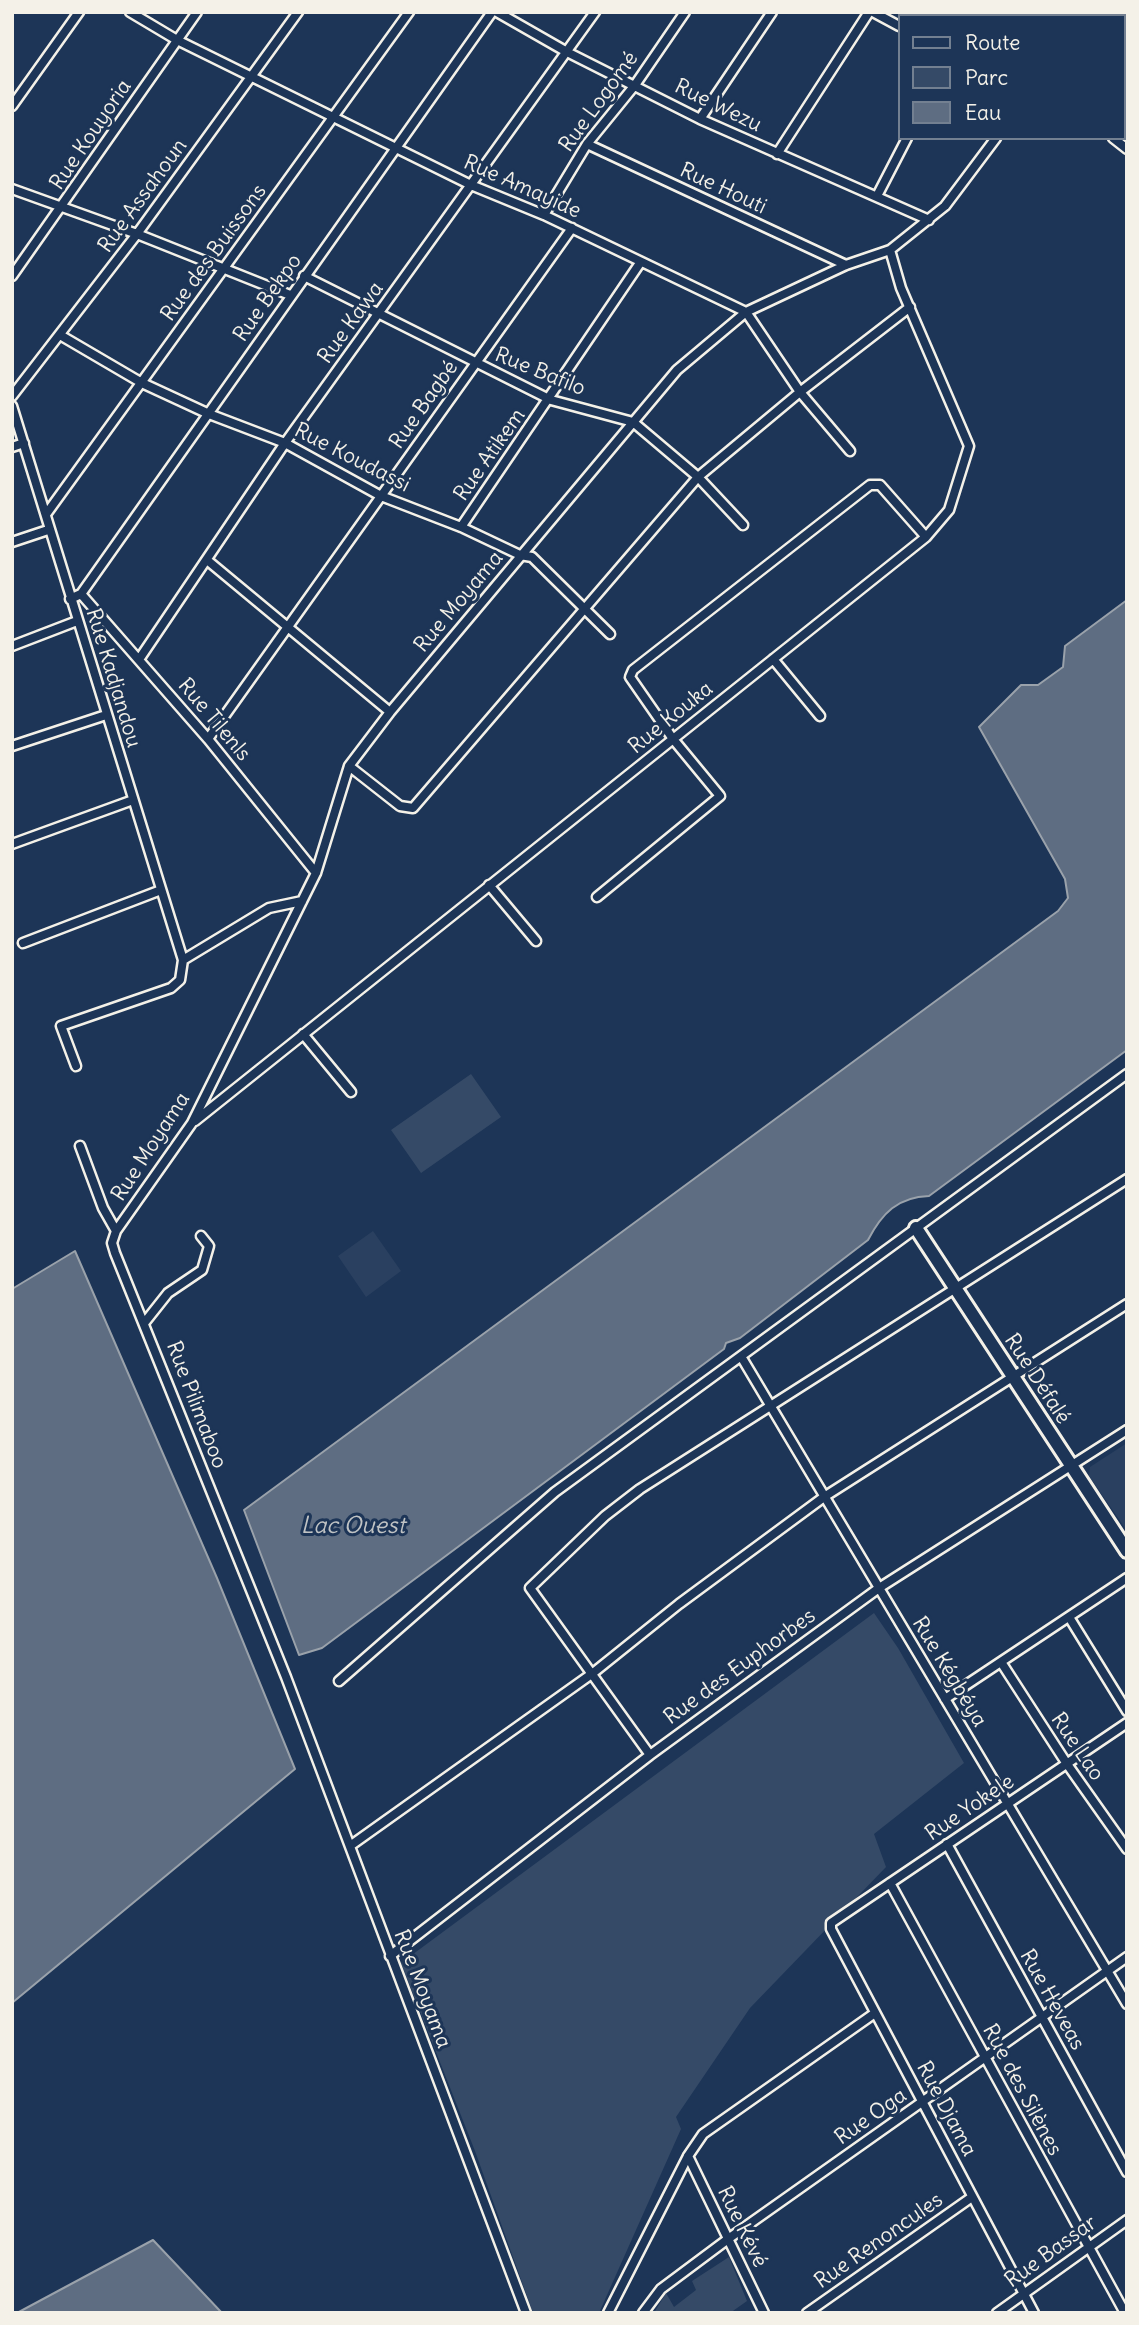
<!DOCTYPE html>
<html>
<head>
<meta charset="utf-8">
<style>
  body { margin:0 }
  #map { position:relative; width:1139px; height:2325px; overflow:hidden; background:#1d3557; font-family:Delius,sans-serif }
  canvas { display:block }
  .frame { position:absolute; inset:0; border:14px solid #f4f1e8; pointer-events:none }
  .legend { position:absolute; left:898px; top:14px; width:228px; height:126px; box-sizing:border-box; background:#1d3557; border:2px solid #738091; margin:0; padding:9px 12px; list-style:none; font-size:21px; color:#f4f1e8 }
  .legend li { display:flex; align-items:center; gap:14px; height:35px }
  .legend b { width:35px; border:2px solid #738091 }
</style>
</head>
<body>
<div id="map">
<canvas width="1139" height="2325"></canvas>
<div class="frame"></div>
<ul class="legend">
<li><b style="height:9px;background:#1d3557"></b>Route</li>
<li><b style="height:19px;background:#354a67"></b>Parc</li>
<li><b style="height:19px;background:#5e6d82"></b>Eau</li>
</ul>
</div>
<script>
const c = document.querySelector('canvas').getContext('2d');
c.lineJoin = 'round';
function fill(path, color) { c.fillStyle = color; c.fill(path, 'evenodd'); }
function strokePath(path, color, width, dash) { c.strokeStyle = color; c.lineWidth = width; c.lineCap = dash ? 'butt' : 'round'; c.setLineDash(dash || []); c.stroke(path); }
function drawText(font, color, halo, rows, align = 'center') {
  c.font = font + ' Delius,sans-serif'; c.lineWidth = 6; c.setLineDash([]); c.textBaseline = 'middle'; c.strokeStyle = halo; c.fillStyle = color; for (const [text, x, y, turn = 0] of rows) {
    c.save(); c.translate(x, y); c.rotate((+turn || 0) * Math.PI / 180); c.textAlign = isNaN(turn) ? turn : align; if (halo) c.strokeText(text, 0, 0); c.fillText(text, 0, 0); c.restore();
  }
}
fill(new Path2D(`
  M 373,1231 L 401,1271 L 366,1297 L 338,1256 Z
  M 1127,1443 L 1127,1531 L 1089,1476 L 1090,1467 Z`), '#2a4060');
fill(new Path2D(`
  M 471,1074 L 501,1117 L 421,1173 L 391,1130 Z
  M 874,1613 L 898,1648 L 964,1763 L 874,1834 L 886,1867 L 750,2008 L 676,2117 L 681,2129 L 599,2313 L 533,2313 L 475,2151 L 401,1963 Z
  M 729,2257 L 747,2301 L 730,2313 L 654,2313 L 666,2293 L 674,2307 L 696,2290 L 692,2281 Z`), '#354a67');
const water = new Path2D(`
  M 1127,600 L 1127,1050 L 929,1196 C 898,1197 882,1213 868,1240 L 740,1338 L 726,1343 L 724,1349 L 322,1648 L 299,1655 L 244,1510 L 1058,911 L 1068,898 L 1065,879 L 979,727 L 1021,685 L 1038,685 L 1063,667 L 1065,646 Z
  M 75,1251 L 217,1578 L 295,1769 L 12,2003 L 12,1289 Z
  M 153,2240 L 222,2313 L 17,2313 Z`);
fill(water, '#5e6d82');
strokePath(water, '#9aa2ab', 2);
const street = new Path2D(`
  M 130,12 L 177,40 L 471,185 L 544,215 L 746,312 L 800,392 L 850,451
  M 497,12 L 567,52 L 700,119 L 929,220
  M 873,12 L 899,26
  M 972,16 L 974,12
  M 1073,16 L 1075,12
  M 12,106 L 79,12
  M 700,119 L 772,12
  M 1123,124 L 1127,120
  M 1113,138 L 1127,149
  M 587,144 L 846,265
  M 777,154 L 869,12
  M 12,189 L 137,234 L 290,295
  M 877,196 L 907,138
  M 544,215 L 587,144 L 635,85 L 685,12
  M 12,276 L 197,12
  M 304,276 L 551,400 L 633,422 L 698,477 L 743,525
  M 60,335 L 142,383 L 209,414 L 285,443 L 381,496 L 461,527 L 520,555 L 532,557 L 610,634
  M 12,396 L 137,234 L 298,12
  M 12,406 L 183,960 L 180,980 L 171,988 L 61,1026 L 76,1066
  M 12,447 L 24,443
  M 47,513 L 409,12
  M 461,527 L 640,263
  M 12,542 L 48,530
  M 207,560 L 390,712
  M 81,594 L 208,739 L 316,873
  M 70,599 L 81,594 L 492,12
  M 12,646 L 77,621
  M 140,658 L 285,443 L 595,12
  M 773,659 L 820,716
  M 208,739 L 572,228
  M 12,746 L 106,715
  M 349,766 L 400,806 L 413,808 L 698,477 L 800,392 L 910,307
  M 12,844 L 133,800
  M 489,885 L 536,941
  M 597,897 L 720,796 L 673,739 L 630,677 L 633,670 L 870,485 L 880,485 L 926,537
  M 23,943 L 161,890
  M 183,960 L 269,908 L 302,901
  M 303,1034 L 351,1092
  M 195,1121 L 926,537 L 949,510 L 969,446 L 901,288 L 890,250
  M 80,1146 L 103,1208 L 116,1231 L 112,1243 L 115,1253 L 286,1677 L 526,2313
  M 116,1231 L 192,1123 L 316,873 L 349,766 L 390,712 L 677,370 L 746,312 L 846,265 L 890,250 L 945,206 L 996,138
  M 145,1322 L 168,1293 L 202,1270 L 209,1246 L 201,1236
  M 742,1358 L 1127,2004
  M 1069,1617 L 1127,1711
  M 1001,1662 L 1067,1764 L 1127,1849
  M 339,1681 L 555,1492 L 1127,1074
  M 945,1699 L 1127,1578
  M 650,1755 L 530,1588 L 605,1516 L 640,1489 L 1127,1179
  M 947,1844 L 1127,2172
  M 350,1846 L 593,1673 L 679,1604 L 824,1497 L 1127,1304
  M 890,1883 L 1125,2313
  M 390,1956 L 650,1755 L 879,1588 L 1127,1430
  M 688,2156 L 764,2313
  M 608,2313 L 688,2156 L 703,2134 L 875,2013
  M 643,2313 L 661,2289 L 728,2239 L 1127,1957
  M 807,2313 L 972,2197
  M 997,2313 L 1127,2220
  M 1034,2313 L 831,1929 L 831,1923 L 1127,1723`);
const secondary = new Path2D(`
  M 916,1228 L 1127,1551`);
strokePath(street, '#f4f1e8', 13);
strokePath(secondary, '#f4f1e8', 18);
strokePath(street, '#1d3557', 8);
strokePath(secondary, '#1d3557', 12);
drawText('21px', '#f4f1e8', '#1d3557', [
  ["Rue Logomé",599,102,-54],
  ["Rue Wezu",718,106,26],
  ["Rue Kouyoria",91,135,-56],
  ["Rue Amayide",522,187,24],
  ["Rue Houti",723,189,25],
  ["Rue Assahoun",143,196,-54],
  ["Rue des Buissons",214,253,-54],
  ["Rue Bekpo",268,298,-55],
  ["Rue Kawa",351,323,-54],
  ["Rue Bafilo",540,372,22],
  ["Rue Bagbé",424,405,-55],
  ["Rue Atikem",490,455,-55],
  ["Rue Koudassi",352,458,27],
  ["Rue Moyama",459,602,-50],
  ["Rue Kadjandou",113,678,73],
  ["Rue Kouka",671,718,-39],
  ["Rue Tilenls",214,720,50],
  ["Rue Moyama",151,1147,-57],
  ["Rue Défalé",1037,1379,57],
  ["Rue Pilimaboo",196,1405,69],
  ["Rue des Euphorbes",740,1667,-36],
  ["Rue Kégbéya",949,1672,59],
  ["Rue Lao",1077,1747,56],
  ["Rue Yokele",970,1808,-34],
  ["Rue Moyama",422,1989,69],
  ["Rue Heveas",1052,2000,61],
  ["Rue des Silènes",1022,2090,62],
  ["Rue Djama",946,2109,62],
  ["Rue Oga",871,2117,-35],
  ["Rue Kévé",742,2227,64],
  ["Rue Renoncules",879,2241,-35],
  ["Rue Bassar",1051,2252,-36]
]);
drawText('italic 23px', '#c0c3c4', '#1d3557', [
  ["Lac Ouest",353,1526]
]);
</script>
</body>
</html>
